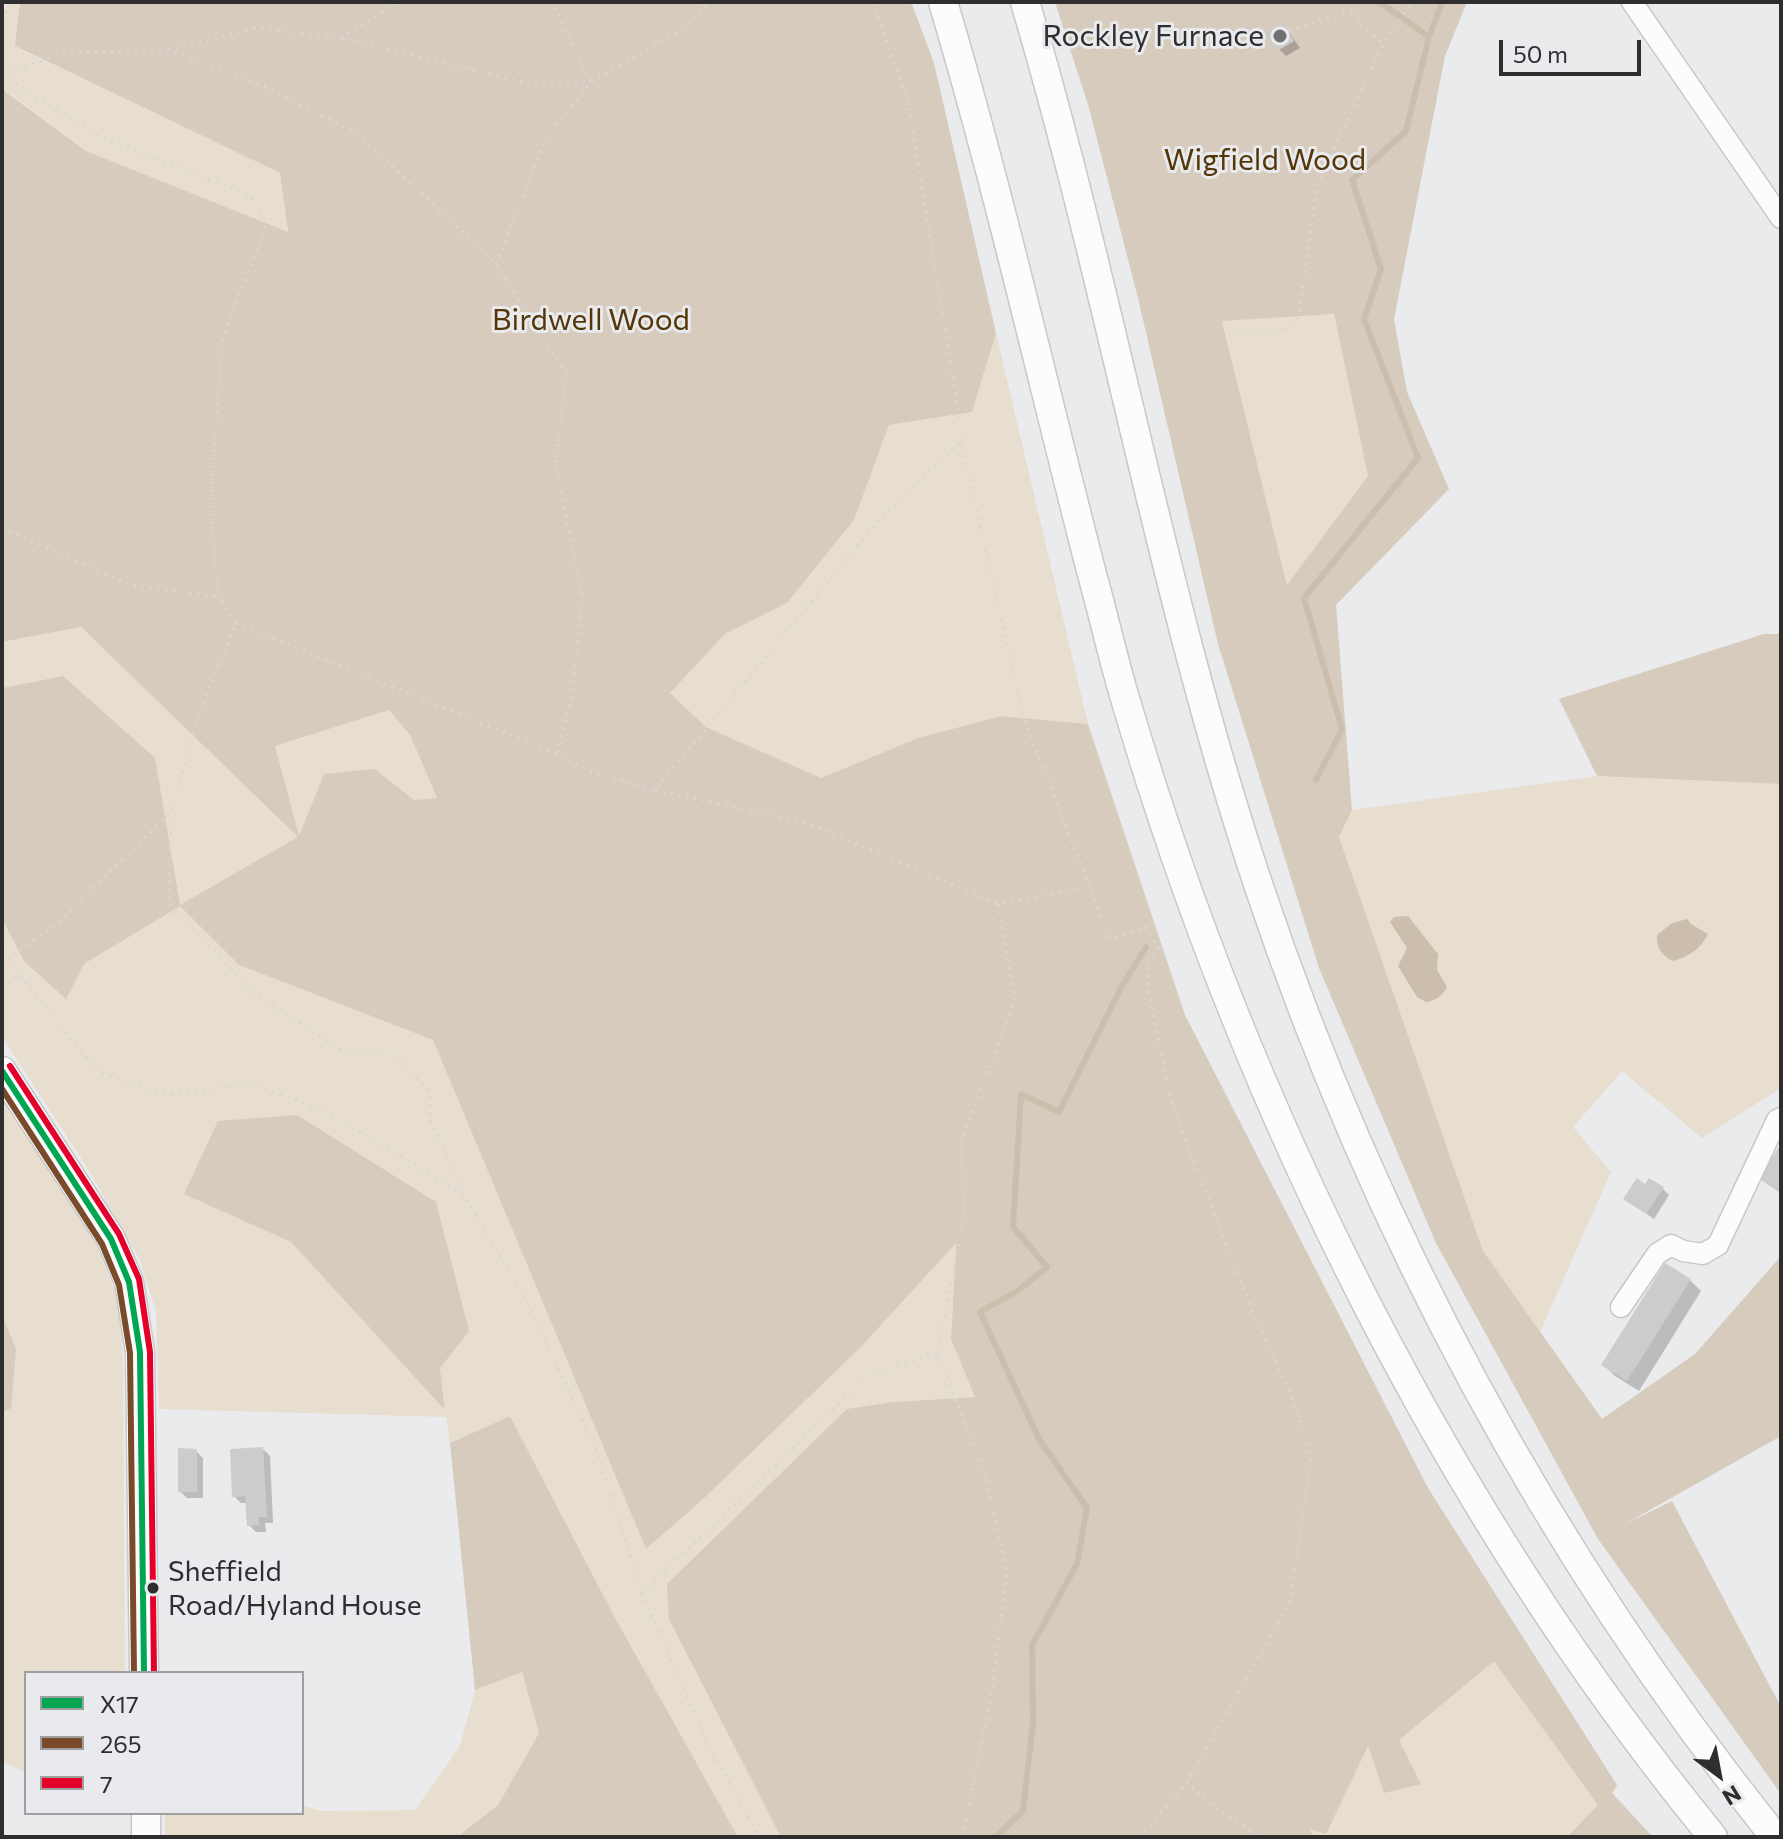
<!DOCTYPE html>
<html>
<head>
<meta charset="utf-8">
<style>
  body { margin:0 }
  #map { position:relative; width:1783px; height:1839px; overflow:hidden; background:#eaebec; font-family:Commissioner,sans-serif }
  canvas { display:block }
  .frame { position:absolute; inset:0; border:4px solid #2e2e2f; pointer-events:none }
  .legend { position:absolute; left:24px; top:1671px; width:280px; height:144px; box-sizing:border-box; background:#e9eaed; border:2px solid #9e9fa1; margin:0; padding:10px 14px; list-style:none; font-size:24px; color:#2e2e2f }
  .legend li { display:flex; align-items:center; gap:16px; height:40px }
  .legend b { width:40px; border:2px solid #9e9fa1 }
  .north { position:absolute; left:1679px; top:1735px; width:80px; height:80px; -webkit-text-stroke:6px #e9eaed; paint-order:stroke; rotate:148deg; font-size:22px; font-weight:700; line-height:32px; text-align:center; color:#2e2e2f }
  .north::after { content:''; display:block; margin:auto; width:28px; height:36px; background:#2e2e2f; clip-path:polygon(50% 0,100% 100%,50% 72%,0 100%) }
  .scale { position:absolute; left:1499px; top:40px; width:142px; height:36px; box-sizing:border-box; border:4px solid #2e2e2f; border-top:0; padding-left:10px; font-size:24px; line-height:28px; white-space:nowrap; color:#2e2e2f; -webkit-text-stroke:6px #e9eaed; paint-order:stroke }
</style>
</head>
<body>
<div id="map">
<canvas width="1783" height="1839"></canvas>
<div class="frame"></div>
<ul class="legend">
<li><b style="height:10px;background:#00a651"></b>X17</li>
<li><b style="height:10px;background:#7a4b2a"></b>265</li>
<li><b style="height:10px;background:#e4002b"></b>7</li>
</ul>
<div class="north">N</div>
<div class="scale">50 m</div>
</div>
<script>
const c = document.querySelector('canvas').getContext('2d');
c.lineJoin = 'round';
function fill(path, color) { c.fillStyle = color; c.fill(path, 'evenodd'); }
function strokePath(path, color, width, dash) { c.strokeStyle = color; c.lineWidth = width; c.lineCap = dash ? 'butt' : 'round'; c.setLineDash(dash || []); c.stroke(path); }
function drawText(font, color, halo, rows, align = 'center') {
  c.font = font + ' Commissioner,sans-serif'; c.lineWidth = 6; c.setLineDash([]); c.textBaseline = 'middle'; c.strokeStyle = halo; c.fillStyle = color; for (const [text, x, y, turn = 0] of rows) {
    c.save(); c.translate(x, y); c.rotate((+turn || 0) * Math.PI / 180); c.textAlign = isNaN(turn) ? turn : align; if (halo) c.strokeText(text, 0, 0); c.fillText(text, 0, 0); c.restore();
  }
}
fill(new Path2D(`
  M 9,2 L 20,2 L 16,47 L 280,173 L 288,233 L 86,151 L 4,90 L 2,92 L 2,12 Z
  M 1334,314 L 1368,476 L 1287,585 L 1222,320 Z
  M 996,333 L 1088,724 L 1001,716 L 918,738 L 821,778 L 706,727 L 670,693 L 725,634 L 787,603 L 854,520 L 889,425 L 972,412 Z
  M 81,627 L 298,836 L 275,746 L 389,710 L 410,735 L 437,798 L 414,800 L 375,769 L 299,838 L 181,905 L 239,965 L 433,1040 L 646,1549 L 700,1502 L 860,1348 L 956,1242 L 951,1339 L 975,1397 L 894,1402 L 739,1753 L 781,1837 L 738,1837 L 614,1616 L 510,1416 L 450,1443 L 446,1417 L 159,1409 L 156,1312 L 140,1260 L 88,1169 L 2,1037 L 2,919 L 24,961 L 84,964 L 180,905 L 63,676 L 2,688 L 2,642 ZM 290,1241 L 440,1368 L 445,1408 L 444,1408 Z
  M 1597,776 L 1781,784 L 1781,1088 L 1702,1138 L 1622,1071 L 1573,1127 L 1611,1172 L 1540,1332 L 1483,1251 L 1339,837 L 1352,810 Z
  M 2,1095 L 95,1242 L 119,1301 L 123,1362 L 125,1673 L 26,1673 L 26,1772 L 2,1762 Z
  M 1494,1660 L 1599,1805 L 1567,1837 L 1314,1837 L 1308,1828 L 1369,1745 L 1398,1740 Z
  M 522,1672 L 539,1733 L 498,1805 L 457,1837 L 165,1837 L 165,1813 L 302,1813 L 302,1805 L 321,1811 L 415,1810 L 460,1746 L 475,1690 Z`), '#e8ded0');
fill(new Path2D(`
  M 20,2 L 911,2 L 934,63 L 996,333 L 972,412 L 889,425 L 854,520 L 787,603 L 725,634 L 670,693 L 706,727 L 821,778 L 918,738 L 1001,716 L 1088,724 L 1185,1015 L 1428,1488 L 1617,1785 L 1612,1793 L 1653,1837 L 1567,1837 L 1598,1805 L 1494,1661 L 1399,1740 L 1421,1784 L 1384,1793 L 1368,1746 L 1326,1834 L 1310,1829 L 1314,1837 L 781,1837 L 669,1619 L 667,1584 L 847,1409 L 894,1402 L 975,1397 L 951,1339 L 956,1243 L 860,1348 L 700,1502 L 646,1549 L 433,1040 L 239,965 L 180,906 L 84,964 L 66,999 L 24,961 L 2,919 L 2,688 L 63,676 L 155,758 L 180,905 L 298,837 L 81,627 L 2,642 L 3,90 L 86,151 L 288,232 L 280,173 L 15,46 ZM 389,710 L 410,735 L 437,798 L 414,800 L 375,769 L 324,774 L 299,836 L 275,746 Z
  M 1055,2 L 1467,2 L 1445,56 L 1394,319 L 1407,392 L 1449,489 L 1336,605 L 1352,810 L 1339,837 L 1483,1251 L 1602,1419 L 1695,1354 L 1781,1256 L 1781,1436 L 1625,1524 L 1672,1501 L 1781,1707 L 1781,1794 L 1598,1539 L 1436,1243 L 1319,968 L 1218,644 L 1138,298 L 1089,108 ZM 1334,314 L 1368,476 L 1287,585 L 1222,321 Z
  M 1764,634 L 1781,634 L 1781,784 L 1597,776 L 1559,699 Z
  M 297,1115 L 436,1202 L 469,1331 L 440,1368 L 445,1410 L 291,1242 L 184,1194 L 218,1121 Z
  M 2,1315 L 16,1349 L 11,1408 L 2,1413 Z
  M 510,1416 L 614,1616 L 738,1837 L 457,1837 L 498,1805 L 539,1733 L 522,1672 L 475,1690 L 450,1443 Z`), '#d6cbbd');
fill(new Path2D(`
  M 1408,916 L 1438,954 L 1437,970 L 1447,987 C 1443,995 1436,1001 1426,1002 L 1417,997 L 1398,966 L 1407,948 L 1390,922 L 1394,917 Z
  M 1687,919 L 1691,924 L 1708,934 C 1700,950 1689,956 1673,961 C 1662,956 1656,947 1657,935 L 1672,923 Z`), '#ccbeac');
fill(new Path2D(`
  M 1283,24 L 1300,48 L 1286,56 L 1279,49 Z
  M 1646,1187 L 1662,1188 L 1669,1195 L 1654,1219 L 1625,1199 Z
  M 1690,1280 L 1701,1291 L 1639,1391 L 1615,1376 L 1604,1365 Z
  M 263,1449 L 270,1456 L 273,1523 L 265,1523 L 266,1532 L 256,1532 L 249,1525 L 248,1503 L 241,1503 L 234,1496 Z
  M 196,1451 L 203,1458 L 203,1498 L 187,1498 L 180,1491 Z`), '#0003');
strokePath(new Path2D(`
  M 1376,2 L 1384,5 L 1429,37
  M 1316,780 L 1342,729 L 1304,598 L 1418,458 L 1364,319 L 1381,269 L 1352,180 L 1406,131 L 1429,37 L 1442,2
  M 996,1837 L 1023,1811 L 1033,1723 L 1032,1645 L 1077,1564 L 1087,1508 L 1039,1439 L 980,1312 L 1019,1290 L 1047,1267 L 1013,1227 L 1021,1094 L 1059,1112 L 1122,986 L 1146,947`), '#ccbeac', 6);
fill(new Path2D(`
  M 1283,22 L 1294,41 L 1277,51 L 1266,32 Z
  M 1781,1144 L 1781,1189 L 1779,1192 L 1758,1178 Z
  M 1637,1178 L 1645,1184 L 1649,1178 L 1664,1187 L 1646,1214 L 1623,1199 Z
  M 1665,1263 L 1691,1279 L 1627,1381 L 1601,1365 Z
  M 263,1447 L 267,1517 L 259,1517 L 259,1525 L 247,1526 L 245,1496 L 232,1497 L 230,1449 Z
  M 178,1448 L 197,1449 L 197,1492 L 178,1492 Z`), '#cbcccd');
const minor = new Path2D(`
  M 1632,2 L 1781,218
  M 1621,1307 L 1657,1254 L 1671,1245 L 1683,1251 L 1703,1254 L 1718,1245 L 1777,1120 L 1781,1118`);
const highway = new Path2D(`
  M 943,2 C 1000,193 1043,386 1093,578 C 1105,621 1114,663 1127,705 C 1246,1108 1446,1511 1713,1837
  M 1025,2 C 1112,295 1162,598 1259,887 C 1374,1230 1549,1555 1775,1837
  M 2,1071 L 111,1239 L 129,1282 L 140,1352 L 144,1673
  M 146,1813 L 146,1837`);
strokePath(minor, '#c7c8c9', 23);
strokePath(highway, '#c7c8c9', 31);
strokePath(new Path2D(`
  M 873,2 L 908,102 L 959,414 L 961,441 L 1024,719 L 1110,939 L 1146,927 L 1158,949 L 1147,962 L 1148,989 L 1172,1105 L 1253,1313 L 1286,1383 L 1311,1456 L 1290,1602 L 1187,1782
  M 2,20 L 11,2
  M 1289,31 L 1357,9 L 1361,25 L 1383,44
  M 341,38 L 531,84 L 591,82 L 682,30 L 710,2
  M 168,50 L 256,28 L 341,38 L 398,2
  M 2,74 L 66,53 L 168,50 L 259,84 L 360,135 L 496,264 L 566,374 L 556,467 L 582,594 L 573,690 L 557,754
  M 2,75 L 95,134 L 251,196 L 266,225 L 222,341 L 210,510 L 219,597 L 236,623 L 201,708 L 171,812 L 169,905 L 255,994 L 347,1054 L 395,1056 L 430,1091 L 430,1120 L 462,1192 L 525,1298 L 596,1449 L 642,1593 L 705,1739 L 759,1837
  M 496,264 L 546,138 L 591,82 L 552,2
  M 1229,335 L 1285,330 L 1299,316 L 1317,185 L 1383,44 L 1412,2
  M 2,528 L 130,585 L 219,597
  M 236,623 L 557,754 L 589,771 L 655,790 L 880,519 L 961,441
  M 655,790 L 808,823 L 998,904 L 1088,887
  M 2,944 L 9,957
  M 20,976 L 98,1072 L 167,1095 L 250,1083 L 326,1112 L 459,1191
  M 2,987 L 20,976 L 9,957 L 53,927 L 171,812
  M 642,1593 L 870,1374 L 938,1353
  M 963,1837 L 992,1691 L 1007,1571 L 986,1478 L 938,1353 L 964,1216 L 961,1142 L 1015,999 L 998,904
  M 1139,1837 L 1187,1782 L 1218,1810 L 1261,1837`), '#d6d7d8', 3, [2, 6]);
strokePath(minor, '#fcfcfc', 20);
strokePath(highway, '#fcfcfc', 28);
strokePath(new Path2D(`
  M 2,1071 L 111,1239 L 129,1282 L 140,1352 L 144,1673`), '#00a651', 6);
strokePath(new Path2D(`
  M 2,1089 L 102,1244 L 119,1285 L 130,1353 L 134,1673`), '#7a4b2a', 6);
strokePath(new Path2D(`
  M 10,1066 L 119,1234 L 139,1279 L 150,1352 L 154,1673`), '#e4002b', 6);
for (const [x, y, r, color] of [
  [1280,36,8,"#707071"],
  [153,1588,7,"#2e2e2f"]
]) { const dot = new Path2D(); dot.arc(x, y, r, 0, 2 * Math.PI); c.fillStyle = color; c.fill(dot); strokePath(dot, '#e9eaed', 3); }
drawText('28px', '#2e2e2f', '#e9eaed', [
  ["Sheffield",168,1572],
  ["Road/Hyland House",168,1606]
], 'left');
drawText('30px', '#2e2e2f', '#e9eaed', [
  ["Rockley Furnace",1264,36]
], 'right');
drawText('30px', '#553707', '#e9eaed', [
  ["Wigfield Wood",1265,160],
  ["Birdwell Wood",591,320]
]);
</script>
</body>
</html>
